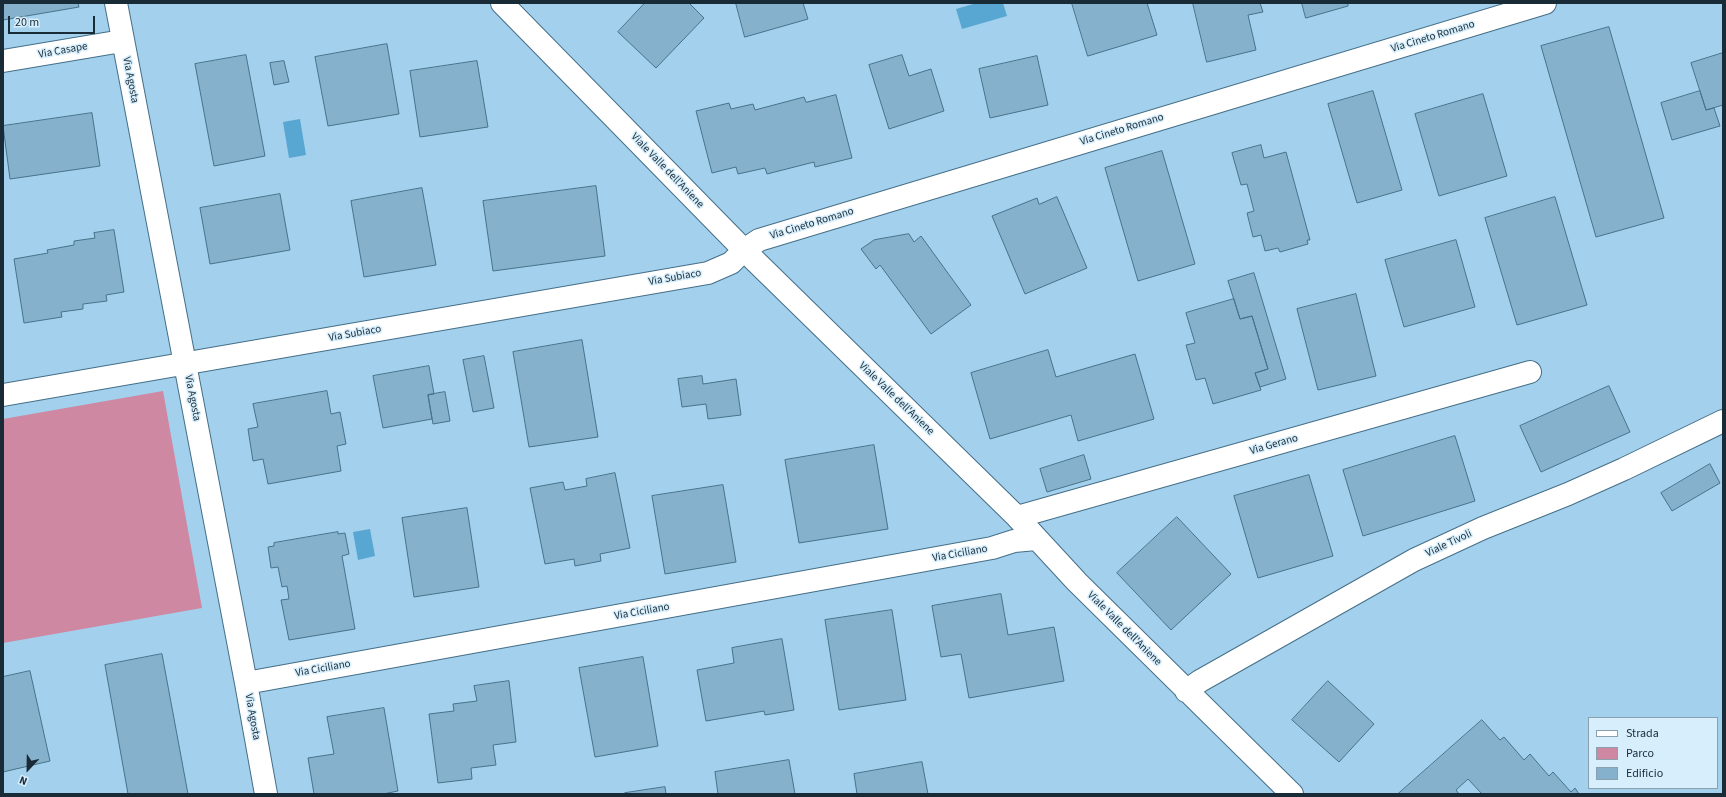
<!DOCTYPE html>
<html>
<head>
<meta charset="utf-8">
<style>
  body { margin:0 }
  #map { position:relative; width:1726px; height:797px; overflow:hidden; background:#a3d0ec; font-family:"Source Sans 3",sans-serif }
  canvas { display:block }
  .frame { position:absolute; inset:0; border:4px solid #192b36; pointer-events:none }
  .legend { position:absolute; left:1588px; top:717px; width:130px; height:72px; box-sizing:border-box; background:#d7eefc; border:1px solid #8ba0ad; margin:0; padding:5px 7px; list-style:none; font-size:12px; color:#192b36 }
  .legend li { display:flex; align-items:center; gap:8px; height:20px }
  .legend b { width:20px; border:1px solid #8ba0ad }
  .north { position:absolute; left:8px; top:749px; width:40px; height:40px; -webkit-text-stroke:3px #d7eefc; paint-order:stroke; rotate:202deg; font-size:11px; font-weight:700; line-height:16px; text-align:center; color:#192b36 }
  .north::after { content:''; display:block; margin:auto; width:14px; height:18px; background:#192b36; clip-path:polygon(50% 0,100% 100%,50% 72%,0 100%) }
  .scale { position:absolute; left:8px; top:16px; width:87px; height:18px; box-sizing:border-box; border:2px solid #192b36; border-top:0; padding-left:5px; font-size:12px; line-height:14px; white-space:nowrap; color:#192b36; -webkit-text-stroke:3px #d7eefc; paint-order:stroke }
</style>
</head>
<body>
<div id="map">
<canvas width="1726" height="797"></canvas>
<div class="frame"></div>
<ul class="legend">
<li><b style="height:5px;background:#fff"></b>Strada</li>
<li><b style="height:11px;background:#ce88a2"></b>Parco</li>
<li><b style="height:11px;background:#85b1cc"></b>Edificio</li>
</ul>
<div class="north">N</div>
<div class="scale">20 m</div>
</div>
<script>
const c = document.querySelector('canvas').getContext('2d');
c.lineJoin = 'round';
function fill(path, color) { c.fillStyle = color; c.fill(path, 'evenodd'); }
function strokePath(path, color, width, dash) { c.strokeStyle = color; c.lineWidth = width; c.lineCap = dash ? 'butt' : 'round'; c.setLineDash(dash || []); c.stroke(path); }
function drawText(font, color, halo, rows, align = 'center') {
  c.font = font + ' "Source Sans 3",sans-serif'; c.lineWidth = 3; c.setLineDash([]); c.textBaseline = 'middle'; c.strokeStyle = halo; c.fillStyle = color; for (const [text, x, y, turn = 0] of rows) {
    c.save(); c.translate(x, y); c.rotate((+turn || 0) * Math.PI / 180); c.textAlign = isNaN(turn) ? turn : align; if (halo) c.strokeText(text, 0, 0); c.fillText(text, 0, 0); c.restore();
  }
}
fill(new Path2D(`
  M 163,391 L 202,608 L 3,643 L 3,419 Z`), '#ce88a2');
fill(new Path2D(`
  M 977,3 L 1003,3 L 1007,16 L 962,29 L 956,9 Z
  M 300,119 L 306,155 L 289,158 L 283,122 Z
  M 370,529 L 375,556 L 358,560 L 353,532 Z`), '#58a6d2');
const building = new Path2D(`
  M 3,3 L 78,3 L 79,7 L 3,20 Z
  M 645,3 L 689,3 L 704,18 L 656,68 L 618,32 Z
  M 736,3 L 803,3 L 808,19 L 745,37 Z
  M 1072,3 L 1147,3 L 1157,35 L 1088,56 Z
  M 1193,3 L 1260,3 L 1263,12 L 1248,15 L 1256,50 L 1207,62 Z
  M 1302,3 L 1348,3 L 1348,6 L 1306,18 Z
  M 1609,27 L 1664,218 L 1596,237 L 1541,46 Z
  M 387,44 L 399,114 L 328,126 L 315,57 Z
  M 1723,53 L 1723,105 L 1706,110 L 1691,63 Z
  M 246,55 L 265,156 L 214,166 L 195,64 Z
  M 902,55 L 909,76 L 931,69 L 944,111 L 889,129 L 869,65 Z
  M 1037,56 L 1048,105 L 990,118 L 979,69 Z
  M 284,61 L 289,82 L 274,85 L 270,63 Z
  M 477,61 L 488,127 L 420,137 L 410,71 Z
  M 1373,91 L 1402,190 L 1357,203 L 1328,104 Z
  M 1700,91 L 1706,110 L 1714,108 L 1720,126 L 1672,140 L 1661,103 Z
  M 1483,94 L 1507,176 L 1439,196 L 1415,114 Z
  M 836,95 L 852,158 L 815,167 L 814,162 L 767,174 L 765,168 L 738,174 L 736,167 L 712,173 L 696,111 L 729,103 L 731,109 L 753,104 L 755,110 L 804,97 L 806,102 Z
  M 92,113 L 100,166 L 10,179 L 3,126 Z
  M 1261,145 L 1264,158 L 1286,152 L 1310,240 L 1307,240 L 1308,244 L 1280,252 L 1278,248 L 1265,251 L 1261,235 L 1253,237 L 1247,213 L 1254,211 L 1247,184 L 1241,185 L 1232,153 Z
  M 1162,151 L 1195,264 L 1138,281 L 1105,168 Z
  M 596,186 L 605,256 L 493,271 L 483,201 Z
  M 422,188 L 436,265 L 364,277 L 351,201 Z
  M 280,194 L 290,250 L 210,264 L 200,208 Z
  M 1057,197 L 1087,268 L 1025,294 L 992,216 L 1037,198 L 1039,204 Z
  M 1555,197 L 1587,305 L 1517,325 L 1485,218 Z
  M 114,230 L 124,292 L 106,295 L 107,301 L 83,304 L 83,309 L 61,312 L 62,317 L 24,323 L 14,259 L 48,253 L 47,250 L 74,245 L 74,241 L 95,238 L 94,233 Z
  M 909,234 L 914,242 L 921,236 L 971,305 L 931,334 L 880,265 L 876,269 L 861,249 L 874,240 Z
  M 1456,240 L 1475,307 L 1404,327 L 1385,260 Z
  M 1254,273 L 1286,379 L 1260,387 L 1255,373 L 1268,369 L 1252,316 L 1240,319 L 1228,281 Z
  M 1356,294 L 1376,376 L 1318,390 L 1297,309 Z
  M 1234,299 L 1240,319 L 1252,316 L 1268,369 L 1255,373 L 1261,390 L 1213,404 L 1205,378 L 1196,380 L 1186,345 L 1195,343 L 1186,313 Z
  M 582,340 L 598,437 L 529,447 L 513,352 Z
  M 1048,350 L 1056,377 L 1135,354 L 1154,419 L 1078,441 L 1071,415 L 990,439 L 971,373 Z
  M 484,356 L 494,408 L 473,412 L 463,360 Z
  M 429,366 L 434,394 L 428,395 L 432,419 L 383,428 L 373,376 Z
  M 702,376 L 703,384 L 736,379 L 741,415 L 708,419 L 706,404 L 682,407 L 678,379 Z
  M 1609,386 L 1630,432 L 1541,472 L 1520,426 Z
  M 327,391 L 331,414 L 340,412 L 346,444 L 337,446 L 341,471 L 268,484 L 263,459 L 253,461 L 248,429 L 258,427 L 253,404 Z
  M 445,392 L 450,421 L 433,424 L 428,395 Z
  M 1455,436 L 1475,501 L 1363,536 L 1343,470 Z
  M 874,445 L 888,529 L 799,543 L 785,460 Z
  M 1084,455 L 1091,479 L 1047,492 L 1040,469 Z
  M 1710,464 L 1720,483 L 1672,511 L 1661,493 Z
  M 615,473 L 630,548 L 600,554 L 601,561 L 575,566 L 574,559 L 545,564 L 530,488 L 563,482 L 565,490 L 587,486 L 586,479 Z
  M 1309,475 L 1333,556 L 1258,578 L 1234,496 Z
  M 723,485 L 736,562 L 665,574 L 652,496 Z
  M 467,508 L 479,587 L 414,597 L 402,518 Z
  M 1177,517 L 1231,574 L 1171,630 L 1117,573 Z
  M 338,532 L 338,534 L 345,533 L 349,554 L 342,556 L 355,629 L 289,640 L 281,600 L 289,599 L 287,586 L 282,587 L 278,567 L 271,568 L 268,547 L 274,546 L 274,543 Z
  M 1001,594 L 1008,635 L 1054,627 L 1064,681 L 969,698 L 961,654 L 941,657 L 932,606 Z
  M 892,610 L 906,700 L 839,710 L 825,620 Z
  M 782,639 L 794,710 L 765,715 L 764,711 L 706,721 L 697,670 L 734,663 L 732,648 Z
  M 162,654 L 188,794 L 128,794 L 105,665 Z
  M 643,657 L 658,746 L 595,757 L 579,668 Z
  M 30,671 L 50,761 L 3,772 L 3,677 Z
  M 509,681 L 516,742 L 493,745 L 496,765 L 471,768 L 472,779 L 438,783 L 429,714 L 454,711 L 453,704 L 477,701 L 474,686 Z
  M 1328,681 L 1374,724 L 1339,762 L 1292,720 Z
  M 384,708 L 398,791 L 383,794 L 314,794 L 308,758 L 334,754 L 327,717 Z
  M 1482,720 L 1500,740 L 1504,737 L 1524,760 L 1530,754 L 1549,776 L 1553,772 L 1571,792 L 1575,788 L 1579,794 L 1482,794 L 1468,779 L 1456,790 L 1459,794 L 1398,794 Z
  M 789,760 L 795,794 L 718,794 L 715,772 Z
  M 922,762 L 928,794 L 857,794 L 854,774 Z
  M 665,787 L 666,794 L 626,794 L 625,793 Z`);
fill(building, '#85b1cc');
strokePath(building, '#48728b', 1);
const street = new Path2D(`
  M 116,3 L 246,683 L 266,794
  M 502,3 L 744,250 L 1017,517 L 1077,582 L 1292,794
  M 3,61 L 122,41
  M 3,395 L 708,273 L 731,263 L 744,250 L 759,240 L 1545,3
  M 1017,517 L 1530,372
  M 246,683 L 992,548 L 1014,541 L 1036,539
  M 1186,691 L 1200,681 L 1414,560 L 1483,528 L 1568,494 L 1624,469 L 1723,421`);
strokePath(street, '#456f88', 24);
strokePath(street, '#fff', 22);
drawText('11px', '#192b36', '#d7eefc', [
  ["Via Cineto Romano",1433,37,-17],
  ["Via Casape",63,51,-10],
  ["Via Agosta",130,80,79],
  ["Via Cineto Romano",1122,130,-17],
  ["Viale Valle dell'Aniene",667,171,46],
  ["Via Cineto Romano",812,224,-17],
  ["Via Subiaco",675,278,-10],
  ["Via Subiaco",355,334,-10],
  ["Via Agosta",192,398,79],
  ["Viale Valle dell'Aniene",896,399,44],
  ["Via Gerano",1274,445,-16],
  ["Viale Tivoli",1449,544,-25],
  ["Via Ciciliano",960,554,-10],
  ["Via Ciciliano",642,612,-10],
  ["Viale Valle dell'Aniene",1124,629,45],
  ["Via Ciciliano",323,669,-10],
  ["Via Agosta",252,717,80]
]);
</script>
</body>
</html>
